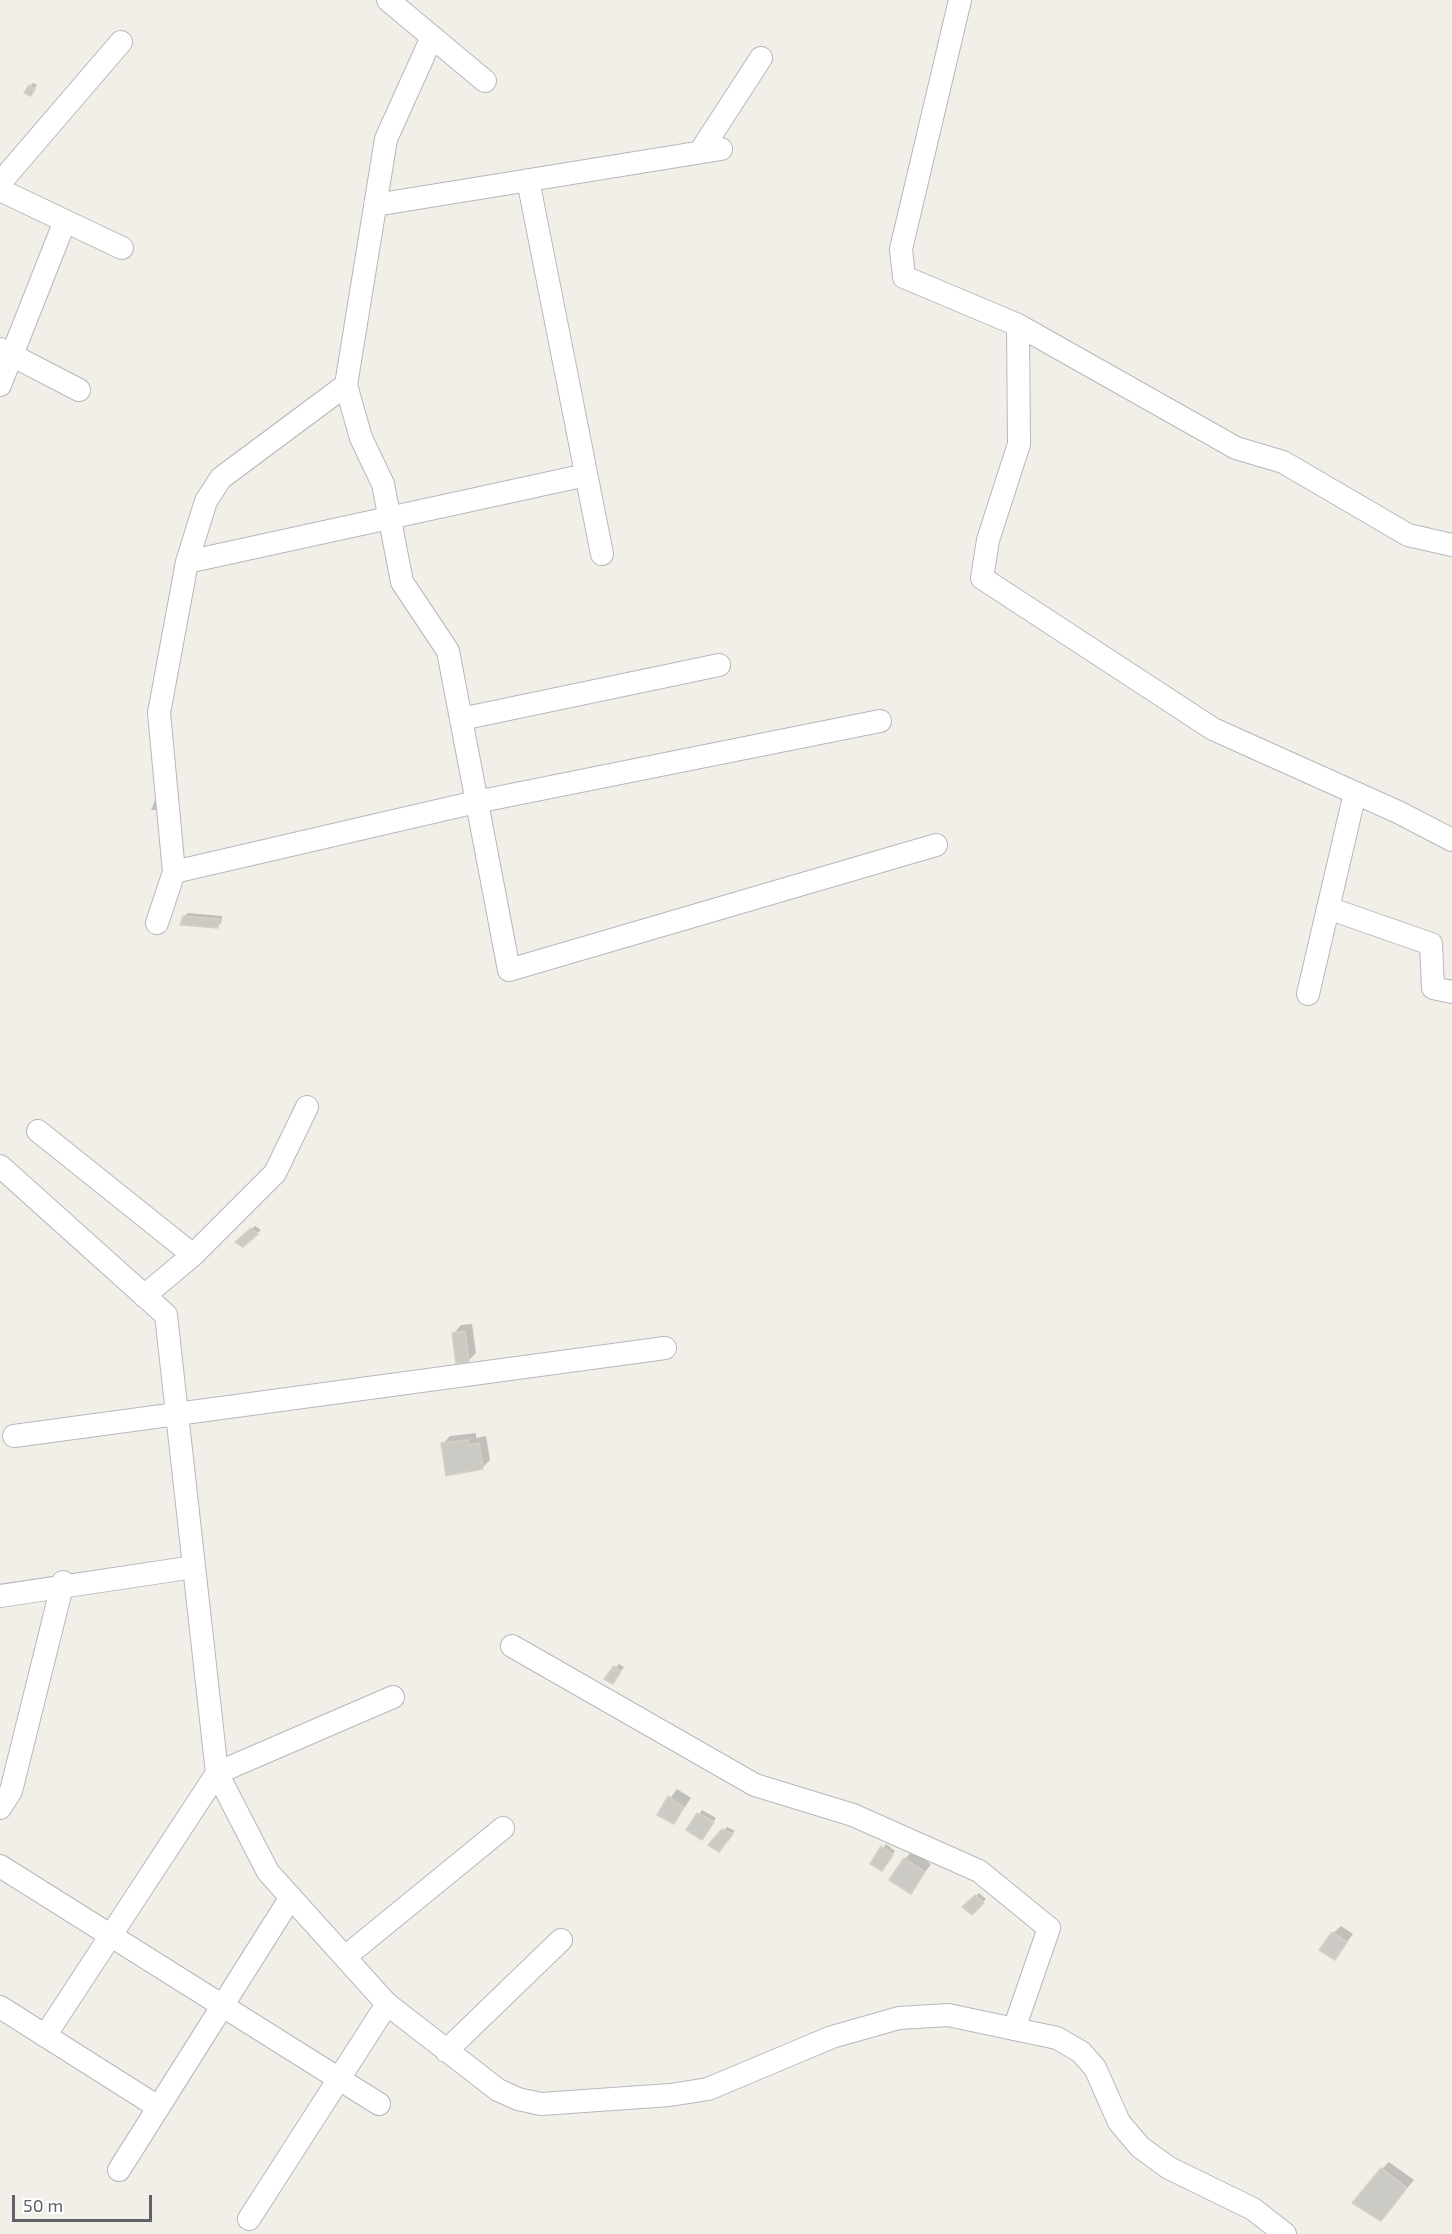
<!DOCTYPE html>
<html>
<head>
<meta charset="utf-8">
<style>
  body { margin:0 }
  #map { position:relative; width:1452px; height:2234px; overflow:hidden; background:#f1efe8; font-family:"Exo 2",sans-serif }
  canvas { display:block }
  .scale { position:absolute; left:12px; top:2195px; width:140px; height:27px; box-sizing:border-box; border:3px solid #5f6368; border-top:0; padding-left:8px; font-size:18px; line-height:21px; white-space:nowrap; color:#5f6368; -webkit-text-stroke:4px #fff; paint-order:stroke }
</style>
</head>
<body>
<div id="map">
<canvas width="1452" height="2234"></canvas>
<div class="scale">50 m</div>
</div>
<script>
const context = document.querySelector('canvas').getContext('2d');
context.lineJoin = 'round';
function fillPath(path, color) {
  context.fillStyle = color;
  context.fill(path, 'evenodd');
}
function toPath(rows) {
  const path = new Path2D();
  for (const r of rows) {
    path.moveTo(r[0], r[1]);
    for (let i = 2; i < r.length; i += 2) path.lineTo(r[i], r[i + 1]);
  }
  return path;
}
function strokePath(path, color, width, dash) {
  context.strokeStyle = color;
  context.lineWidth = width;
  context.lineCap = dash ? 'butt' : 'round';
  context.setLineDash(dash || []);
  context.stroke(path);
}
fillPath(toPath([
  [33,83,37,85,31,94,30,86],
  [155,800,163,802,158,810,151,810],
  [188,913,222,916,221,923,217,927,184,916],
  [255,1226,261,1230,243,1245,237,1242],
  [472,1324,476,1353,469,1360,454,1333,461,1325],
  [476,1433,476,1438,486,1436,490,1460,482,1468,443,1444,450,1436],
  [619,1664,624,1667,616,1679,606,1678],
  [677,1789,691,1798,674,1823,659,1814],
  [702,1810,716,1818,705,1834,689,1830],
  [727,1827,735,1831,722,1846,711,1845],
  [886,1844,895,1851,882,1870,872,1864],
  [912,1851,931,1864,911,1892,905,1859],
  [979,1893,986,1899,972,1913,964,1907],
  [1341,1926,1353,1934,1335,1958,1333,1933],
  [1389,2162,1414,2180,1381,2219,1382,2169]
]), '#0003');
const building = toPath([
  [29,85,35,89,31,96,24,93,29,85],
  [183,916,219,919,218,928,180,925,183,916],
  [251,1228,258,1234,243,1247,235,1242,251,1228],
  [465,1331,469,1362,456,1364,452,1333,465,1331],
  [468,1440,469,1445,479,1443,483,1469,446,1476,441,1443,468,1440],
  [614,1666,621,1671,613,1684,604,1679,614,1666],
  [668,1796,684,1807,674,1824,657,1815,668,1796],
  [697,1813,714,1822,702,1840,686,1830,697,1813],
  [722,1829,733,1834,719,1852,708,1845,722,1829],
  [881,1846,893,1855,882,1871,870,1864,881,1846],
  [904,1858,925,1872,911,1894,889,1880,904,1858],
  [975,1895,984,1903,972,1915,962,1907,975,1895],
  [1332,1932,1347,1942,1335,1960,1319,1950,1332,1932],
  [1381,2168,1407,2188,1381,2221,1352,2203,1381,2168]
]);
fillPath(building, '#cccac5');
strokePath(building, '#d6d1c6', 1.5);
const minor = toPath([
  [388,0,485,81],
  [960,0,901,249,904,277,1018,325,1019,444,988,540,982,578,1213,729,1398,812,1452,840],
  [432,37,386,139,346,385,361,438,383,484,402,582,448,651,509,970,936,845],
  [700,152,761,58],
  [528,180,602,554],
  [0,183,121,42],
  [0,190,122,248],
  [375,205,721,149],
  [1018,325,1236,448,1283,462,1408,535,1452,545],
  [0,349,79,390],
  [0,385,65,221],
  [187,562,586,475],
  [461,719,719,665],
  [174,872,476,802,880,721],
  [1328,908,1431,944,1433,988,1452,992],
  [157,923,174,872,159,713,187,562,206,501,221,478,346,385],
  [1308,994,1355,793],
  [38,1131,193,1255],
  [0,1166,166,1315,217,1773,268,1872,387,2004,498,2090,518,2099,541,2104,670,2095,708,2089,832,2037,899,2018,948,2015,1057,2038,1081,2052,1095,2068,1119,2122,1140,2147,1169,2168,1253,2209,1285,2234],
  [144,1296,193,1255,275,1173,307,1107],
  [14,1436,665,1348],
  [0,1596,194,1567],
  [512,1646,755,1785,853,1815,979,1871,1049,1928,1014,2029],
  [0,1808,11,1791,63,1582],
  [0,1866,379,2104],
  [345,1957,503,1828],
  [0,2007,158,2107],
  [45,2036,217,1773,393,1697],
  [446,2051,561,1940],
  [119,2170,291,1897],
  [249,2219,387,2004]
]);
strokePath(minor, '#b5b8bc', 24);
strokePath(minor, '#fff', 22);
</script>
</body>
</html>
